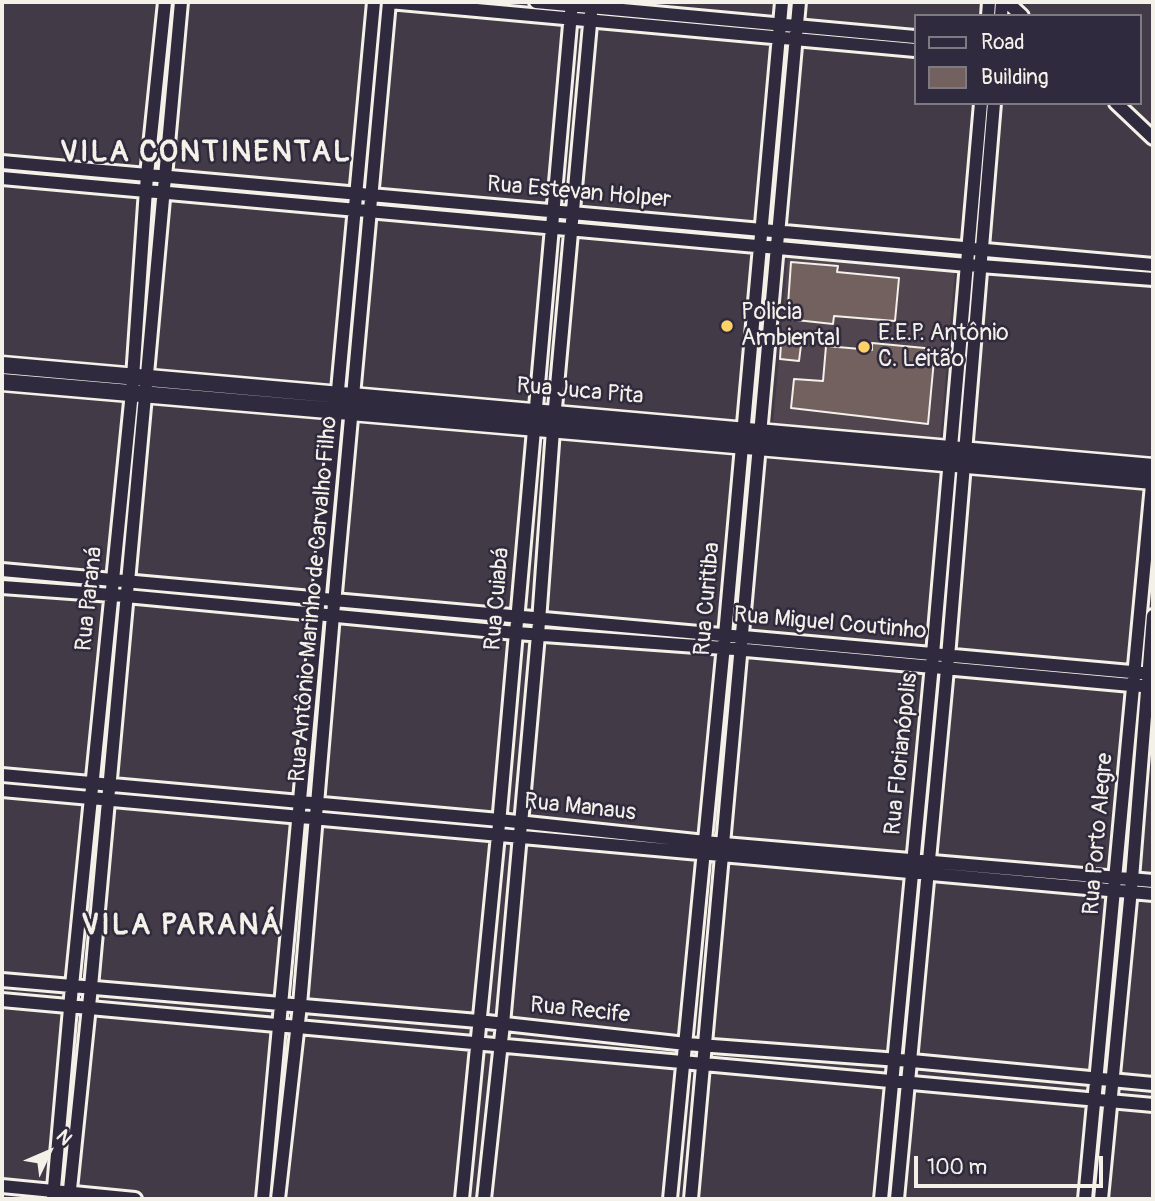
<!DOCTYPE html>
<html>
<head>
<meta charset="utf-8">
<style>
  body { margin:0 }
  #map { position:relative; width:1155px; height:1201px; overflow:hidden; background:#433a48; font-family:Pangolin,sans-serif }
  canvas { display:block }
  .frame { position:absolute; inset:0; border:4px solid #f4f1e8; pointer-events:none }
  .legend { position:absolute; left:914px; top:14px; width:228px; height:91px; box-sizing:border-box; background:#2f2a3d; border:2px solid #7e7a81; margin:0; padding:9px 12px; list-style:none; font-size:21px; color:#f4f1e8 }
  .legend li { display:flex; align-items:center; gap:14px; height:35px }
  .legend b { width:35px; border:2px solid #7e7a81 }
  .north { position:absolute; left:14px; top:1117px; width:70px; height:70px; -webkit-text-stroke:5px #2f2a3d; paint-order:stroke; rotate:46deg; font-size:19px; font-weight:700; line-height:28px; text-align:center; color:#f4f1e8 }
  .north::after { content:''; display:block; margin:auto; width:24px; height:32px; background:#f4f1e8; clip-path:polygon(50% 0,100% 100%,50% 72%,0 100%) }
  .scale { position:absolute; left:914px; top:1156px; width:189px; height:32px; box-sizing:border-box; border:4px solid #f4f1e8; border-top:0; padding-left:9px; font-size:21px; line-height:24px; white-space:nowrap; color:#f4f1e8; -webkit-text-stroke:5px #2f2a3d; paint-order:stroke }
</style>
</head>
<body>
<div id="map">
<canvas width="1155" height="1201"></canvas>
<div class="frame"></div>
<ul class="legend">
<li><b style="height:9px;background:#2f2a3d"></b>Road</li>
<li><b style="height:19px;background:#736160"></b>Building</li>
</ul>
<div class="north">N</div>
<div class="scale">100 m</div>
</div>
<script>
const context = document.querySelector('canvas').getContext('2d');
context.lineJoin = 'round';
function fillPath(path, color) {
  context.fillStyle = color;
  context.fill(path, 'evenodd');
}
function toPath(rows) {
  const path = new Path2D();
  for (const r of rows) {
    path.moveTo(r[0], r[1]);
    for (let i = 2; i < r.length; i += 2) path.lineTo(r[i], r[i + 1]);
  }
  return path;
}
function strokePath(path, color, width, dash) {
  context.strokeStyle = color;
  context.lineWidth = width;
  context.lineCap = dash ? 'butt' : 'round';
  context.setLineDash(dash || []);
  context.stroke(path);
}
function label(font, color, halo, rows, align = 'center') {
  context.font = font + ' Pangolin,sans-serif';
  context.lineWidth = 5;
  context.setLineDash([]);
  context.textBaseline = 'middle';
  context.strokeStyle = halo;
  context.fillStyle = color;
  for (const [text, x, y, turn = 0] of rows) {
    context.save();
    context.translate(x, y);
    context.rotate((+turn || 0) * Math.PI / 180);
    context.textAlign = isNaN(turn) ? turn : align;
    if (halo) context.strokeText(text, 0, 0);
    context.fillText(text, 0, 0);
    context.restore();
  }
}
fillPath(toPath([
  [788,255,955,270,940,440,773,425]
]), '#51464f');
const building = toPath([
  [791,262,838,266,837,272,899,278,895,321,834,316,833,324,787,319,791,262],
  [781,343,801,345,799,361,780,359,781,343],
  [872,343,935,349,928,424,791,408,794,379,823,381,826,346,872,350,872,343]
]);
fillPath(building, '#736160');
strokePath(building, '#f4f1e8', 2);
const street = toPath([
  [389,2,915,50],
  [536,2,915,37],
  [1007,2,1022,16],
  [988,16,989,2],
  [1001,16,1002,2],
  [1116,103,1153,138],
  [2,162,1153,265],
  [2,178,967,265,1153,279],
  [2,570,1153,674],
  [2,587,126,596,516,633,724,648,1153,687],
  [2,775,499,820,724,844,1153,881],
  [2,790,1153,894],
  [2,980,478,1021,686,1044,912,1061,1153,1084],
  [2,1000,1153,1105],
  [2,1186,135,1199],
  [53,1199,72,986,132,392,147,175,165,2],
  [69,1199,91,987,181,2],
  [263,1199,374,2],
  [278,1199,300,1005,333,615,389,2],
  [462,1199,498,835,572,2],
  [484,1199,503,1024,538,635,553,430,592,2],
  [670,1199,725,635,782,2],
  [691,1199,799,2],
  [881,1199,933,654,981,103],
  [897,1199,947,669,994,103],
  [1085,1199,1153,474],
  [1101,1199,1132,879,1153,616]
]);
const secondary = toPath([
  [2,365,1153,467],
  [2,382,1153,481]
]);
strokePath(street, '#f4f1e8', 18);
strokePath(secondary, '#f4f1e8', 21);
strokePath(street, '#2f2a3d', 12);
strokePath(secondary, '#2f2a3d', 16);
for (const [x, y, r, color] of [
  [727,326,7,"#ffd166"],
  [864,347,7,"#ffd166"]
]) {
  const dot = new Path2D();
  dot.arc(x, y, r, 0, 2 * Math.PI);
  context.fillStyle = color;
  context.fill(dot);
  strokePath(dot, '#2f2a3d', 2.5);
}
label('23px', '#f4f1e8', '#2f2a3d', [
  ["Rua Estevan Holper",579,193,5],
  ["Rua Juca Pita",580,392,5],
  ["Rua Paraná",90,599,-84],
  ["Rua Antônio Marinho de Carvalho Filho",314,599,-85],
  ["Rua Cuiabá",498,599,-85],
  ["Rua Curitiba",708,599,-85],
  ["Rua Miguel Coutinho",830,624,5],
  ["Rua Florianópolis",902,754,-84],
  ["Rua Manaus",580,808,6],
  ["Rua Porto Alegre",1099,834,-85],
  ["Rua Recife",580,1011,6]
]);
label('23px', '#f4f1e8', '#2f2a3d', [
  ["Policia",741,313],
  ["Ambiental",741,339],
  ["E.E.P. Antônio",878,334],
  ["C. Leitão",878,360]
], 'left');
context.letterSpacing = '2px';
label('bold 30px', '#f4f1e8', '#2f2a3d', [
  ["VILA CONTINENTAL",206,153],
  ["VILA PARANÁ",182,926]
]);
context.letterSpacing = '0px';
</script>
</body>
</html>
